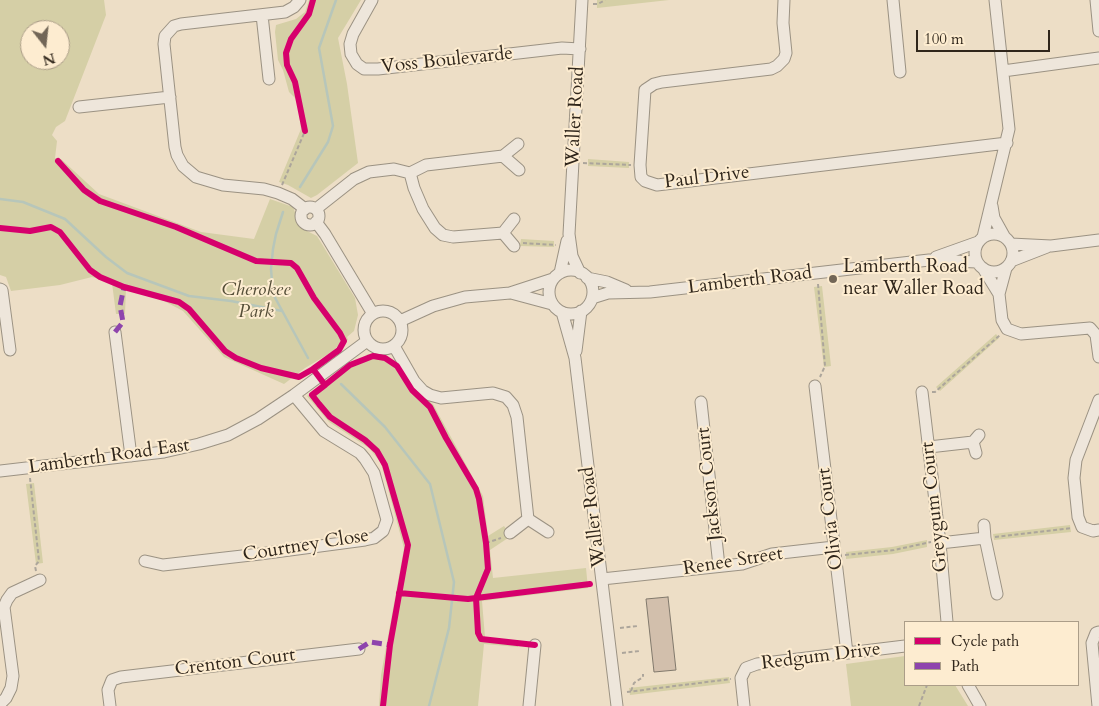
<!DOCTYPE html>
<html>
<head>
<meta charset="utf-8">
<style>
  body { margin:0 }
  #map { position:relative; width:1099px; height:706px; overflow:hidden; background:#eddec6; font-family:Cardo,serif }
  canvas { display:block }
  .legend { position:absolute; left:904px; top:621px; width:175px; height:65px; box-sizing:border-box; background:#fdecd0; border:1px solid #ab9d88; margin:0; padding:6px 9px; list-style:none; font-size:15px; color:#30261b }
  .legend li { display:flex; align-items:center; gap:10px; height:25px }
  .legend b { width:25px; border:1px solid #ab9d88 }
  .north { position:absolute; left:20px; top:20px; width:50px; height:50px; box-sizing:border-box; background:#fdecd0; border:1px solid #ab9d88; border-radius:50%; rotate:164deg; font-size:14px; font-weight:700; line-height:20px; text-align:center; color:#30261b }
  .north::after { content:''; display:block; margin:auto; width:18px; height:22px; background:#726657; clip-path:polygon(50% 0,100% 100%,50% 72%,0 100%) }
  .scale { position:absolute; left:916px; top:30px; width:134px; height:22px; box-sizing:border-box; border:2px solid #30261b; border-top:0; padding-left:6px; font-size:15px; line-height:18px; white-space:nowrap; color:#30261b; -webkit-text-stroke:4px #fdecd0; paint-order:stroke }
</style>
</head>
<body>
<div id="map">
<canvas width="1099" height="706"></canvas>
<ul class="legend">
<li><b style="height:6px;background:#d6006c"></b>Cycle path</li>
<li><b style="height:6px;background:#8e44ad"></b>Path</li>
</ul>
<div class="north">N</div>
<div class="scale">100 m</div>
</div>
<script>
const context = document.querySelector('canvas').getContext('2d');
context.lineJoin = 'round';
function fillPath(path, color) {
  context.fillStyle = color;
  context.fill(path, 'evenodd');
}
function toPath(rows) {
  const path = new Path2D();
  for (const r of rows) {
    if (r.length === 3) {
      path.moveTo(r[0] + r[2], r[1]);
      path.arc(r[0], r[1], r[2], 0, 2 * Math.PI);
      continue;
    }
    path.moveTo(r[0], r[1]);
    for (let i = 2; i < r.length; i += 2) path.lineTo(r[i], r[i + 1]);
  }
  return path;
}
function strokePath(path, color, width, dash) {
  context.strokeStyle = color;
  context.lineWidth = width;
  context.lineCap = dash ? 'butt' : 'round';
  context.setLineDash(dash || []);
  context.stroke(path);
}
function label(font, color, halo, rows, align = 'center') {
  context.font = font + ' Cardo,serif';
  context.lineWidth = 4;
  context.setLineDash([]);
  context.textBaseline = 'middle';
  context.strokeStyle = halo;
  context.fillStyle = color;
  for (const [text, x, y, turn = 0] of rows) {
    context.save();
    context.translate(x, y);
    context.rotate((+turn || 0) * Math.PI / 180);
    context.textAlign = isNaN(turn) ? turn : align;
    if (halo) context.strokeText(text, 0, 0);
    context.fillText(text, 0, 0);
    context.restore();
  }
}
fillPath(toPath([
  [0,0,104,0,106,15,65,121,56,127,52,135,57,141,55,158,61,159,99,194,201,232,254,239,270,199,293,207,301,228,317,236,355,298,358,315,354,331,347,337,348,340,340,344,332,352,305,368,284,384,224,357,183,311,164,301,126,288,125,314,116,314,112,283,92,277,60,285,11,291,6,277,0,275],
  [30,30,60,30,60,60,30,60],
  [309,0,361,0,338,38,347,84,358,163,317,195,311,198,288,185,279,182,301,129,297,100,289,92,283,70,278,60,275,32,276,25,296,19,305,12],
  [597,0,669,0,597,8],
  [588,159,629,162,629,168,588,166],
  [521,239,554,241,554,247,520,246],
  [822,286,831,366,824,367,814,287],
  [996,334,999,338,940,391,936,387],
  [368,354,385,356,398,362,412,386,433,404,483,496,488,536,504,526,511,536,490,550,493,578,586,568,588,588,482,601,485,637,519,641,518,647,484,644,478,706,379,706,381,675,404,548,381,463,369,448,329,422,307,396,351,365],
  [34,483,43,563,36,564,26,484],
  [1070,525,1071,532,994,540,993,534],
  [927,540,927,547,893,554,846,559,846,552,892,547],
  [905,656,905,685,955,685,968,706,851,706,846,664],
  [729,677,730,683,630,695,629,688]
]), '#d5cfa6');
strokePath(toPath([
  [300,187,328,142,333,126,319,48,336,0],
  [0,199,23,202,65,219,106,257,127,273,189,296,231,301,282,311],
  [283,212,276,234,273,249,271,269,273,294,308,358],
  [341,384,385,427,430,484,454,582,449,628,429,706]
]), '#b7c6ba', 2.5);
const building = toPath([
  [668,597,676,670,654,672,646,599,668,597]
]);
fillPath(building, '#d2bfac');
strokePath(building, '#81796c', 1);
const minor = toPath([
  [300,0,294,7,285,12,181,24,174,26,165,36,164,44,175,147,177,155,183,166,196,177,223,185,264,189,278,193,292,199,305,209],
  [372,0,353,34,350,44,351,54,357,64,364,69,378,69,562,48,580,49],
  [784,0,783,23,786,53,784,59,777,66,771,69,662,82,654,84,645,90,640,165,641,177,645,181,657,185,1007,143],
  [893,0,900,72],
  [1096,0,1099,31],
  [262,15,269,79],
  [1003,71,1099,58],
  [79,107,170,97],
  [503,156,519,170],
  [410,173,414,188,423,209,435,228,443,235,453,237,503,233],
  [992,206,994,218,1004,236],
  [310,216,9],
  [316,209,354,179,369,172,394,169,410,173,426,165,503,156,518,144],
  [316,222,325,234,373,314],
  [994,253,19],
  [983,237,1009,129,995,0],
  [1011,244,1051,246,1099,240],
  [514,246,503,233,514,219],
  [936,257,978,242],
  [1011,261,1047,247],
  [983,268,999,294],
  [1006,268,999,294,1002,320,1007,329,1021,334,1090,328,1096,335,1099,357],
  [571,292,22],
  [560,273,567,241],
  [580,273,572,256,569,234,582,0],
  [587,278,607,282,626,290],
  [0,289,2,290,10,350],
  [511,293,552,304],
  [592,298,608,293,650,292,929,260,977,262],
  [383,330,19],
  [562,312,575,358,617,706],
  [400,321,433,306,465,297,510,293,553,279],
  [115,332,131,456],
  [394,346,414,381,423,391,430,395,441,398,493,393,506,397,513,405,517,417,528,519],
  [576,351,581,311],
  [815,386,847,653],
  [922,392,940,543,947,622],
  [1099,400,1076,460,1074,478,1078,517,1082,527,1093,531,1099,530],
  [701,402,719,566],
  [929,447,973,442],
  [976,453,973,442,979,435],
  [0,471,164,452,199,444,228,435,258,419,294,395,367,341],
  [984,525,985,538,997,594],
  [510,533,528,519,548,532],
  [940,543,985,538],
  [145,561,163,565,260,554,365,540,374,538,383,531,387,520,374,473,365,459,360,453,324,431,294,395],
  [602,579,742,564,772,554,834,547],
  [968,685,980,706],
  [0,704,6,698,11,688,13,676,4,607,7,600,12,593,40,580],
  [110,706,108,690,112,680,121,677,359,649],
  [529,706,535,645],
  [744,706,741,678,746,668,757,664,905,646],
  [1098,706,1092,643,1096,633,1099,632]
]);
strokePath(minor, '#9b9283', 13);
strokePath(toPath([
  [593,4,598,4,605,0],
  [583,163,631,165],
  [282,185,305,131],
  [523,243,556,245],
  [818,284,825,366,820,377],
  [932,392,935,392,1000,335],
  [30,478,39,561,35,566,36,571],
  [995,537,1072,528],
  [486,543,501,538],
  [845,555,894,550,931,542],
  [620,628,638,626],
  [622,653,640,651],
  [631,691,634,683,643,677,643,674],
  [627,692,731,679],
  [919,706,927,685]
]), '#aca59b', 2, [4, 2.5]);
strokePath(minor, '#eee6db', 11);
strokePath(toPath([
  [115,332,123,322,120,306,124,287],
  [359,649,370,642,390,645]
]), '#8e44ad', 5, [10, 5]);
strokePath(toPath([
  [305,131,295,82,287,65,286,53,291,39,309,14,313,0],
  [58,161,84,190,100,201,176,227,256,261,291,263,297,268,314,298,340,333,344,341,339,350,313,369],
  [0,228,30,231,51,227,60,232,90,270,100,277,124,287,179,302,189,309,225,351,236,358,261,368,299,377,313,369,325,385,312,395,319,404,330,417,365,440,377,451,385,465,408,545,390,645,383,706],
  [325,385,350,365,373,356,385,358,397,366,412,390,430,407,446,438,476,489,479,499,486,543,488,569,476,598,478,633,481,639,535,645],
  [399,593,468,599,590,584]
]), '#d6006c', 6);
for (const [x, y, r, color] of [
  [833,279,5,"#726657"]
]) {
  const dot = new Path2D();
  dot.arc(x, y, r, 0, 2 * Math.PI);
  context.fillStyle = color;
  context.fill(dot);
  strokePath(dot, '#fdecd0', 2);
}
label('19px', '#30261b', '#fdecd0', [
  ["Voss Boulevarde",447,61,-6],
  ["Waller Road",576,117,-87],
  ["Paul Drive",707,178,-7],
  ["Lamberth Road",750,281,-7],
  ["Lamberth Road East",109,457,-8],
  ["Jackson Court",710,484,-96],
  ["Greygum Court",935,507,-96],
  ["Waller Road",594,517,-97],
  ["Olivia Court",831,519,-97],
  ["Courtney Close",306,546,-9],
  ["Renee Street",733,562,-9],
  ["Redgum Drive",821,657,-7],
  ["Crenton Court",235,663,-7]
]);
label('19px', '#30261b', '#fdecd0', [
  ["Lamberth Road",843,268],
  ["near Waller Road",843,290]
], 'left');
label('italic 19px', '#544d37', '#fdecd0', [
  ["Cherokee",256,291],
  ["Park",256,313]
]);
</script>
</body>
</html>
